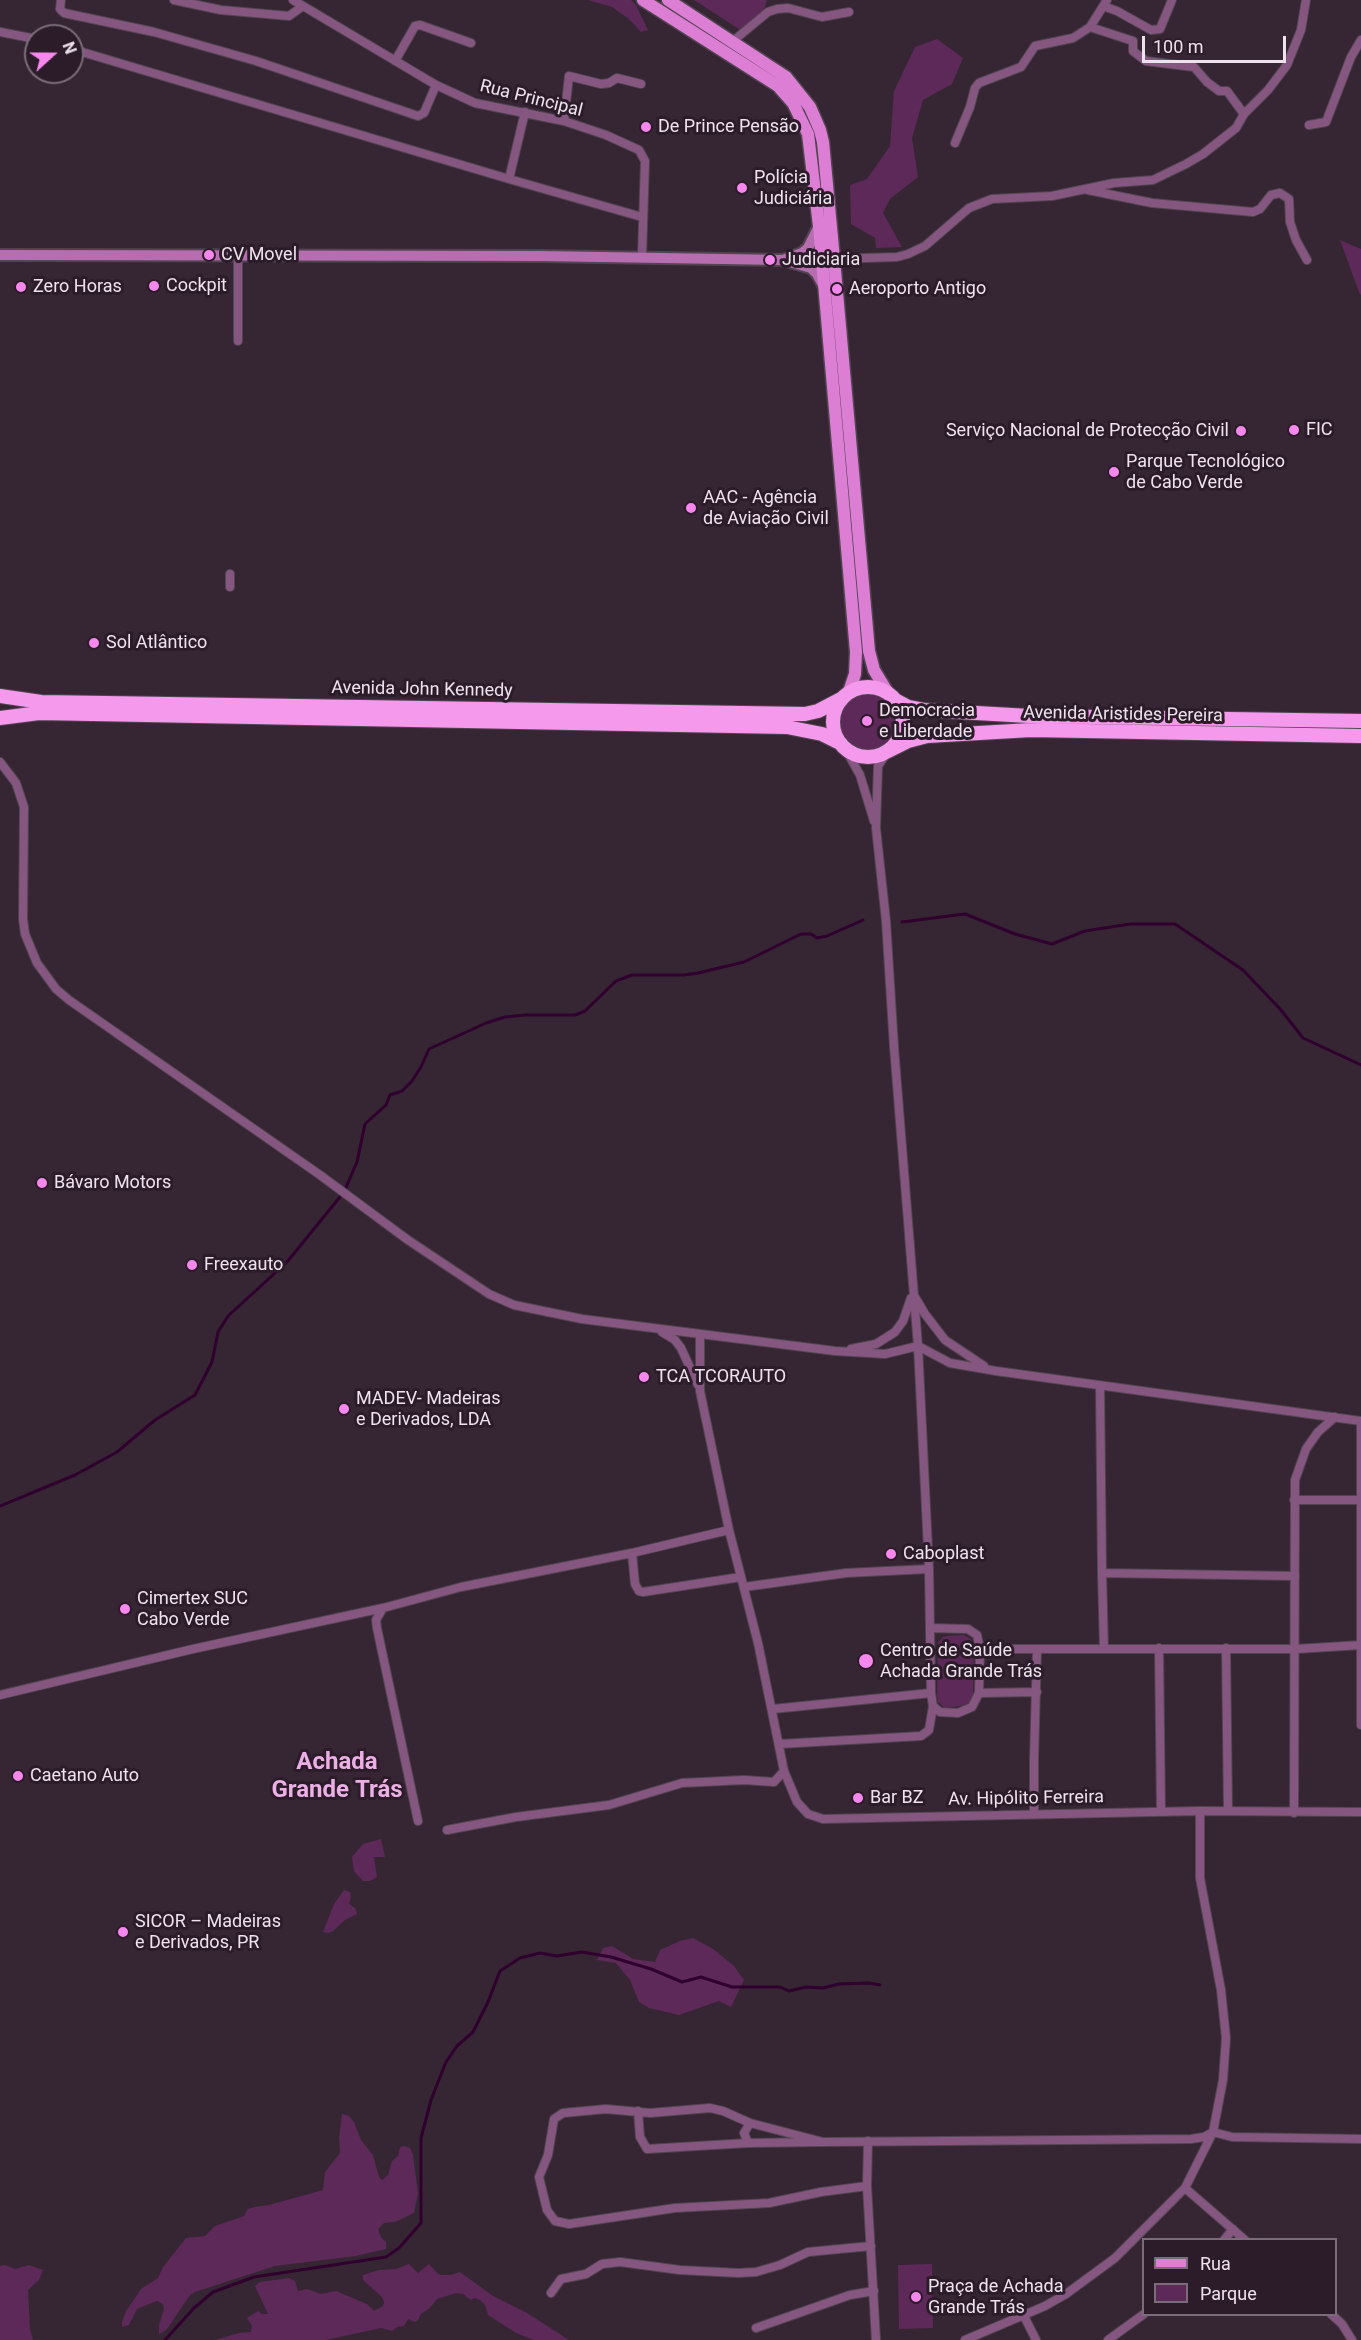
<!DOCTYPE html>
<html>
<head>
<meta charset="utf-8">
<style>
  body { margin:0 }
  #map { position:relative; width:1361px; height:2340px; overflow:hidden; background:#362634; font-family:Roboto,sans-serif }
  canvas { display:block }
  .legend { position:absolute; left:1142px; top:2238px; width:195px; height:78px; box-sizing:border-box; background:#2c1c2a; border:2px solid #7a6c78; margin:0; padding:8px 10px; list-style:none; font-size:18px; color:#eee3ed }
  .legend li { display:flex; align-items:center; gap:12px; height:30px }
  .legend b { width:30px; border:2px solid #7a6c78 }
  .north { position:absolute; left:24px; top:24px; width:60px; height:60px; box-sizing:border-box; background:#2c1c2a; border:2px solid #7a6c78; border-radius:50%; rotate:69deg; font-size:16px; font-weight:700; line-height:24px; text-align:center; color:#eee3ed }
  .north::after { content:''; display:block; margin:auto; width:21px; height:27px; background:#f688ed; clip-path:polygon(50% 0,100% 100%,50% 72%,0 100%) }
  .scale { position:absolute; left:1142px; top:36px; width:144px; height:27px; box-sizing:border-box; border:3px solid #eee3ed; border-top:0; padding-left:8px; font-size:18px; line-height:21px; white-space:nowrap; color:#eee3ed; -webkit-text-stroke:4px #2c1c2a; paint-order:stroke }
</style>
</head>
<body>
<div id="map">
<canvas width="1361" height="2340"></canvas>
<ul class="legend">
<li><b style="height:8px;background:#dd7ed5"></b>Rua</li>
<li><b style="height:16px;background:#5c2958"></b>Parque</li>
</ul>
<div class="north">N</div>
<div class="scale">100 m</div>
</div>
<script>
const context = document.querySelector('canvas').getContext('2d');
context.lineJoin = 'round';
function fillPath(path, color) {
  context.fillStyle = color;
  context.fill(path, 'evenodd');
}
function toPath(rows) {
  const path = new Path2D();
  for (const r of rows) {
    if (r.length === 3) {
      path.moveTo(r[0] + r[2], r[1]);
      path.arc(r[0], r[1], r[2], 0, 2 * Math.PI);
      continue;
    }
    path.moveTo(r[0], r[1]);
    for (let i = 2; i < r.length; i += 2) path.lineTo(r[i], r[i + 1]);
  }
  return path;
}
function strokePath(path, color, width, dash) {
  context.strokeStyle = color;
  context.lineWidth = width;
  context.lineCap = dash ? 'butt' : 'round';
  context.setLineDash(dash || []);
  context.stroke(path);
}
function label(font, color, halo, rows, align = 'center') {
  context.font = font + ' Roboto,sans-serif';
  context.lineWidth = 6;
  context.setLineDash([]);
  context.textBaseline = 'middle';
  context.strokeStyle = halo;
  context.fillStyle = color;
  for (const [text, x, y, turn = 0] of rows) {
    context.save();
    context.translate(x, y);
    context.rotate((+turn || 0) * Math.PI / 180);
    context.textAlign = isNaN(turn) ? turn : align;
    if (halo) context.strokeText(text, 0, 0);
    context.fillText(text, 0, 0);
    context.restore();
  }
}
fillPath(toPath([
  [588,0,631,0,636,5,648,30,641,32,629,19,612,7],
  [694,0,767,0,759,25,742,31],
  [937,39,963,58,952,84,923,100,912,138,918,177,890,199,883,213,902,247,876,248,875,238,851,224,850,185,867,179,890,146,894,91,915,47],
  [1340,240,1361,249,1361,295,1359,292],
  [867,722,28],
  [964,1635,971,1639,974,1646,973,1696,968,1705,945,1708,938,1702,937,1697,938,1643,943,1637,947,1636],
  [381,1839,385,1857,374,1857,377,1877,370,1881,363,1881,354,1871,352,1857,363,1844],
  [344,1890,350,1892,351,1897,349,1904,355,1908,357,1914,345,1920,333,1931,328,1933,323,1932,334,1904],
  [693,1938,713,1949,734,1966,744,1980,731,2007,719,2001,679,2015,649,2008,639,2002,630,1980,616,1963,597,1960,603,1948,612,1946,633,1959,655,1962,660,1950,680,1941],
  [342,2114,349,2116,354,2122,361,2140,373,2155,379,2177,382,2180,388,2175,392,2161,398,2156,400,2147,405,2146,410,2148,413,2155,418,2193,414,2213,395,2222,384,2223,378,2229,381,2237,386,2242,386,2249,355,2256,275,2266,195,2292,190,2295,167,2329,159,2334,159,2325,164,2309,163,2304,157,2301,137,2309,129,2325,122,2327,122,2322,126,2311,141,2289,158,2278,163,2267,186,2238,205,2236,215,2226,244,2216,248,2209,254,2207,269,2205,323,2190,325,2172,340,2153,339,2138],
  [409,2264,418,2273,429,2264,437,2273,441,2275,451,2275,460,2272,493,2296,527,2313,569,2340,534,2340,516,2333,488,2315,485,2305,480,2300,474,2298,471,2300,463,2294,456,2293,437,2299,430,2308,421,2314,418,2320,415,2322,408,2319,404,2326,397,2327,392,2331,381,2328,326,2340,215,2340,239,2333,251,2332,252,2326,247,2318,258,2311,262,2314,268,2314,255,2286,260,2282,289,2278,295,2281,298,2291,307,2289,321,2294,336,2291,367,2304,374,2311,383,2306,384,2302,382,2297,363,2280,363,2275,379,2270,396,2269],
  [932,2264,933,2328,899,2329,898,2265],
  [5,2265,15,2269,29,2265,43,2270,39,2280,28,2290,30,2329,33,2340,0,2340,0,2266]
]), '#5c2958');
strokePath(toPath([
  [902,922,965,914,1015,934,1052,944,1085,931,1130,924,1175,924,1243,970,1281,1010,1303,1038,1361,1065],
  [0,1506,75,1475,117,1452,155,1420,195,1395,212,1362,218,1332,228,1316,287,1262,344,1192,357,1162,365,1124,386,1105,390,1095,402,1091,412,1081,421,1067,429,1049,486,1023,505,1017,525,1015,575,1015,585,1011,616,981,632,975,684,975,698,973,744,962,801,934,811,934,817,938,827,936,863,920],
  [165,2340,194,2308,213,2292,254,2277,386,2257,399,2248,421,2223,421,2138,431,2100,446,2062,457,2046,473,2032,488,2002,500,1971,520,1958,540,1953,557,1956,582,1952,611,1957,651,1969,682,1982,701,1977,732,1987,780,1987,789,1991,806,1987,823,1988,839,1984,869,1983,880,1985]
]), '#30002e', 3);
const street = toPath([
  [61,0,60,9,64,13,154,32,256,61,418,116,424,113,436,85],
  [174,0,221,10,289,16,303,6],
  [293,0,436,85,475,103,564,121,606,135,639,150,645,161,642,257],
  [1103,6,1117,11,1151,30,1160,29,1172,0],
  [1090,27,1133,41,1133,51,1146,61,1194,67,1207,82,1219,91,1227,91,1244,114],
  [0,32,36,39],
  [733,41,768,12,777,9,788,8,822,17,849,12],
  [72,49,509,179,525,112],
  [395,61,415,26,420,25,471,43],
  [564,121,569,76,601,84,609,83,617,78,641,84],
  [1309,125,1326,122,1351,57,1361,40],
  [955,143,970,107,975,88,979,83,1021,67,1035,46,1073,38,1090,27,1107,0],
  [509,179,642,217],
  [1088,190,1152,203,1253,212,1260,209,1271,195,1280,193,1289,199,1290,222,1296,240,1307,260],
  [834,259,897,257,908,254,925,246,969,208,992,199,1052,196,1114,183,1153,180,1186,164,1203,154,1236,128,1244,114,1268,90,1287,65,1301,30,1306,0],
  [238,341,238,255],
  [230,574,230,587],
  [846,750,860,775,874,821],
  [888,751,878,766,876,828,886,921,894,1047,918,1346,929,1569],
  [0,762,16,783,24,807,23,919,25,934,37,963,56,989,69,1000,320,1175,408,1240,489,1294,514,1305,582,1319,835,1351,885,1354,918,1346,950,1363,996,1371,1361,1421],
  [915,1297,925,1314,945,1340,984,1366],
  [662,1332,675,1340,681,1348,698,1385],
  [700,1335,700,1391,729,1530,758,1643,784,1771,797,1802,808,1814,823,1819,1200,1811,1361,1812],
  [851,1349,876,1344,895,1332,903,1321,911,1298],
  [1100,1386,1102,1573],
  [1361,1421,1361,1725],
  [1294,1500,1361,1500],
  [632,1553,635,1584,639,1591,643,1592,741,1577],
  [744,1587,846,1573,929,1569,931,1693,773,1709],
  [383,1608,376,1620,377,1628,418,1821],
  [930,1628,968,1629,977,1635,980,1649,979,1693,972,1707,958,1713,940,1712,933,1706,931,1693],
  [1159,1648,1161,1812],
  [1226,1648,1228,1811],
  [980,1649,1296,1649,1361,1645],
  [1104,1649,1102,1573,1295,1576],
  [979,1693,1037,1692],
  [0,1695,193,1649,383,1608,461,1587,632,1553,729,1530],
  [779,1744,921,1736,929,1730,933,1706],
  [1294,1813,1295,1480,1306,1449,1318,1432,1335,1417],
  [1034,1814,1034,1760,1037,1650],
  [447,1830,516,1817,609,1805,682,1783,744,1780,774,1782,784,1771],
  [638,2111,640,2137,647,2149,748,2143],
  [750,2123,723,2111,710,2108,650,2113,606,2109,563,2113,554,2119,548,2155,539,2177,547,2210,555,2221,569,2224,675,2208,769,2203,821,2192,867,2186],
  [868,2141,867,2186,876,2340],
  [823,2142,748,2143,744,2133,750,2123,823,2142,1191,2139,1204,2137,1213,2132,1232,2137,1361,2139],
  [1185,2188,1245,2240],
  [1224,2240,1233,2229],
  [551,2293,561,2279,586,2274,602,2264,620,2262,680,2270,738,2273,756,2272,780,2265,808,2252,871,2246],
  [1331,2314,1342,2324,1352,2340],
  [1024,2316,1036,2340],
  [756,2328,850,2295,874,2291],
  [965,2340,1045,2306,1066,2294,1115,2258,1185,2188,1213,2132,1223,2080,1226,2038,1221,1990,1200,1878,1200,1811],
  [1108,2340,1144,2314]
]);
const secondary = toPath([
  [0,255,540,256,783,260,811,268,817,274,823,285],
  [783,260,802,253,808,248,819,226]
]);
const primary = toPath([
  [643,0,778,86,793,103,808,134,819,226,856,652,855,674,849,692],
  [668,0,786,77,810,107,820,130,823,142,834,259,869,651,874,670,888,693]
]);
const highway = toPath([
  [868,722,35],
  [0,696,41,702,805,714,818,711,841,699],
  [895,700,908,707,924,710,1029,716,1361,721],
  [0,718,39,713,787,727,822,734,838,742],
  [888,751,908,741,927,736,1031,730,1361,736]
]);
strokePath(street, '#534452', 10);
strokePath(secondary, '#534452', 14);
strokePath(primary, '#534452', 15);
strokePath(highway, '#534452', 16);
strokePath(street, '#855780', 8);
strokePath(secondary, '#b76eb0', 10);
strokePath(primary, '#dd7ed5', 12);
strokePath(highway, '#f599ec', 14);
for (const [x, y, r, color] of [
  [646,127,6,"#f688ed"],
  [742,188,6,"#f688ed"],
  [209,255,6,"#f688ed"],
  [770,260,6,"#f688ed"],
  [154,286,6,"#f688ed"],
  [21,287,6,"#f688ed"],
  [837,289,6,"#f688ed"],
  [1294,430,6,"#f688ed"],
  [1241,431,6,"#f688ed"],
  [1114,472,6,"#f688ed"],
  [691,508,6,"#f688ed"],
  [94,643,6,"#f688ed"],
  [867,721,6,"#f688ed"],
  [42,1183,6,"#f688ed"],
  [192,1265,6,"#f688ed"],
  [644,1377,6,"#f688ed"],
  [344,1409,6,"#f688ed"],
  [891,1554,6,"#f688ed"],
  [125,1609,6,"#f688ed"],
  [866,1661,8,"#f688ed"],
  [18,1776,6,"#f688ed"],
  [858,1798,6,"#f688ed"],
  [123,1932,6,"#f688ed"],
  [916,2297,6,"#f688ed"]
]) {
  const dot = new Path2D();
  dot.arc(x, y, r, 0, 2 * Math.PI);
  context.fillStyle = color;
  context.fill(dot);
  strokePath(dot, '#2c1c2a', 2);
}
label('18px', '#eee3ed', '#2c1c2a', [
  ["Rua Principal",531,99,14],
  ["Avenida John Kennedy",422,690,1],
  ["Avenida Aristides Pereira",1123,715,1],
  ["Av. Hipólito Ferreira",1026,1799,-1]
]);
label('18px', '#eee3ed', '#2c1c2a', [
  ["De Prince Pensão",658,127],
  ["Polícia",754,178],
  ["Judiciária",754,199],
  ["CV Movel",221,255],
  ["Judiciaria",782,260],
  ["Cockpit",166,286],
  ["Zero Horas",33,287],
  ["Aeroporto Antigo",849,289],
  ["FIC",1306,430],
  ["Serviço Nacional de Protecção Civil",1229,431,"right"],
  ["Parque Tecnológico",1126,462],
  ["de Cabo Verde",1126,483],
  ["AAC - Agência",703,498],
  ["de Aviação Civil",703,519],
  ["Sol Atlântico",106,643],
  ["Democracia",879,711],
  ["e Liberdade",879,732],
  ["Bávaro Motors",54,1183],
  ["Freexauto",204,1265],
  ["TCA TCORAUTO",656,1377],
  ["MADEV- Madeiras",356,1399],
  ["e Derivados, LDA",356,1420],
  ["Caboplast",903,1554],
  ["Cimertex SUC",137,1599],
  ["Cabo Verde",137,1620],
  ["Centro de Saúde",880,1651],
  ["Achada Grande Trás",880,1672],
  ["Caetano Auto",30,1776],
  ["Bar BZ",870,1798],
  ["SICOR – Madeiras",135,1922],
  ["e Derivados, PR",135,1943],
  ["Praça de Achada",928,2287],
  ["Grande Trás",928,2308]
], 'left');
label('bold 24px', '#ecafe5', '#2c1c2a', [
  ["Achada",337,1763],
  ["Grande Trás",337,1791]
]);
</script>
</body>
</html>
